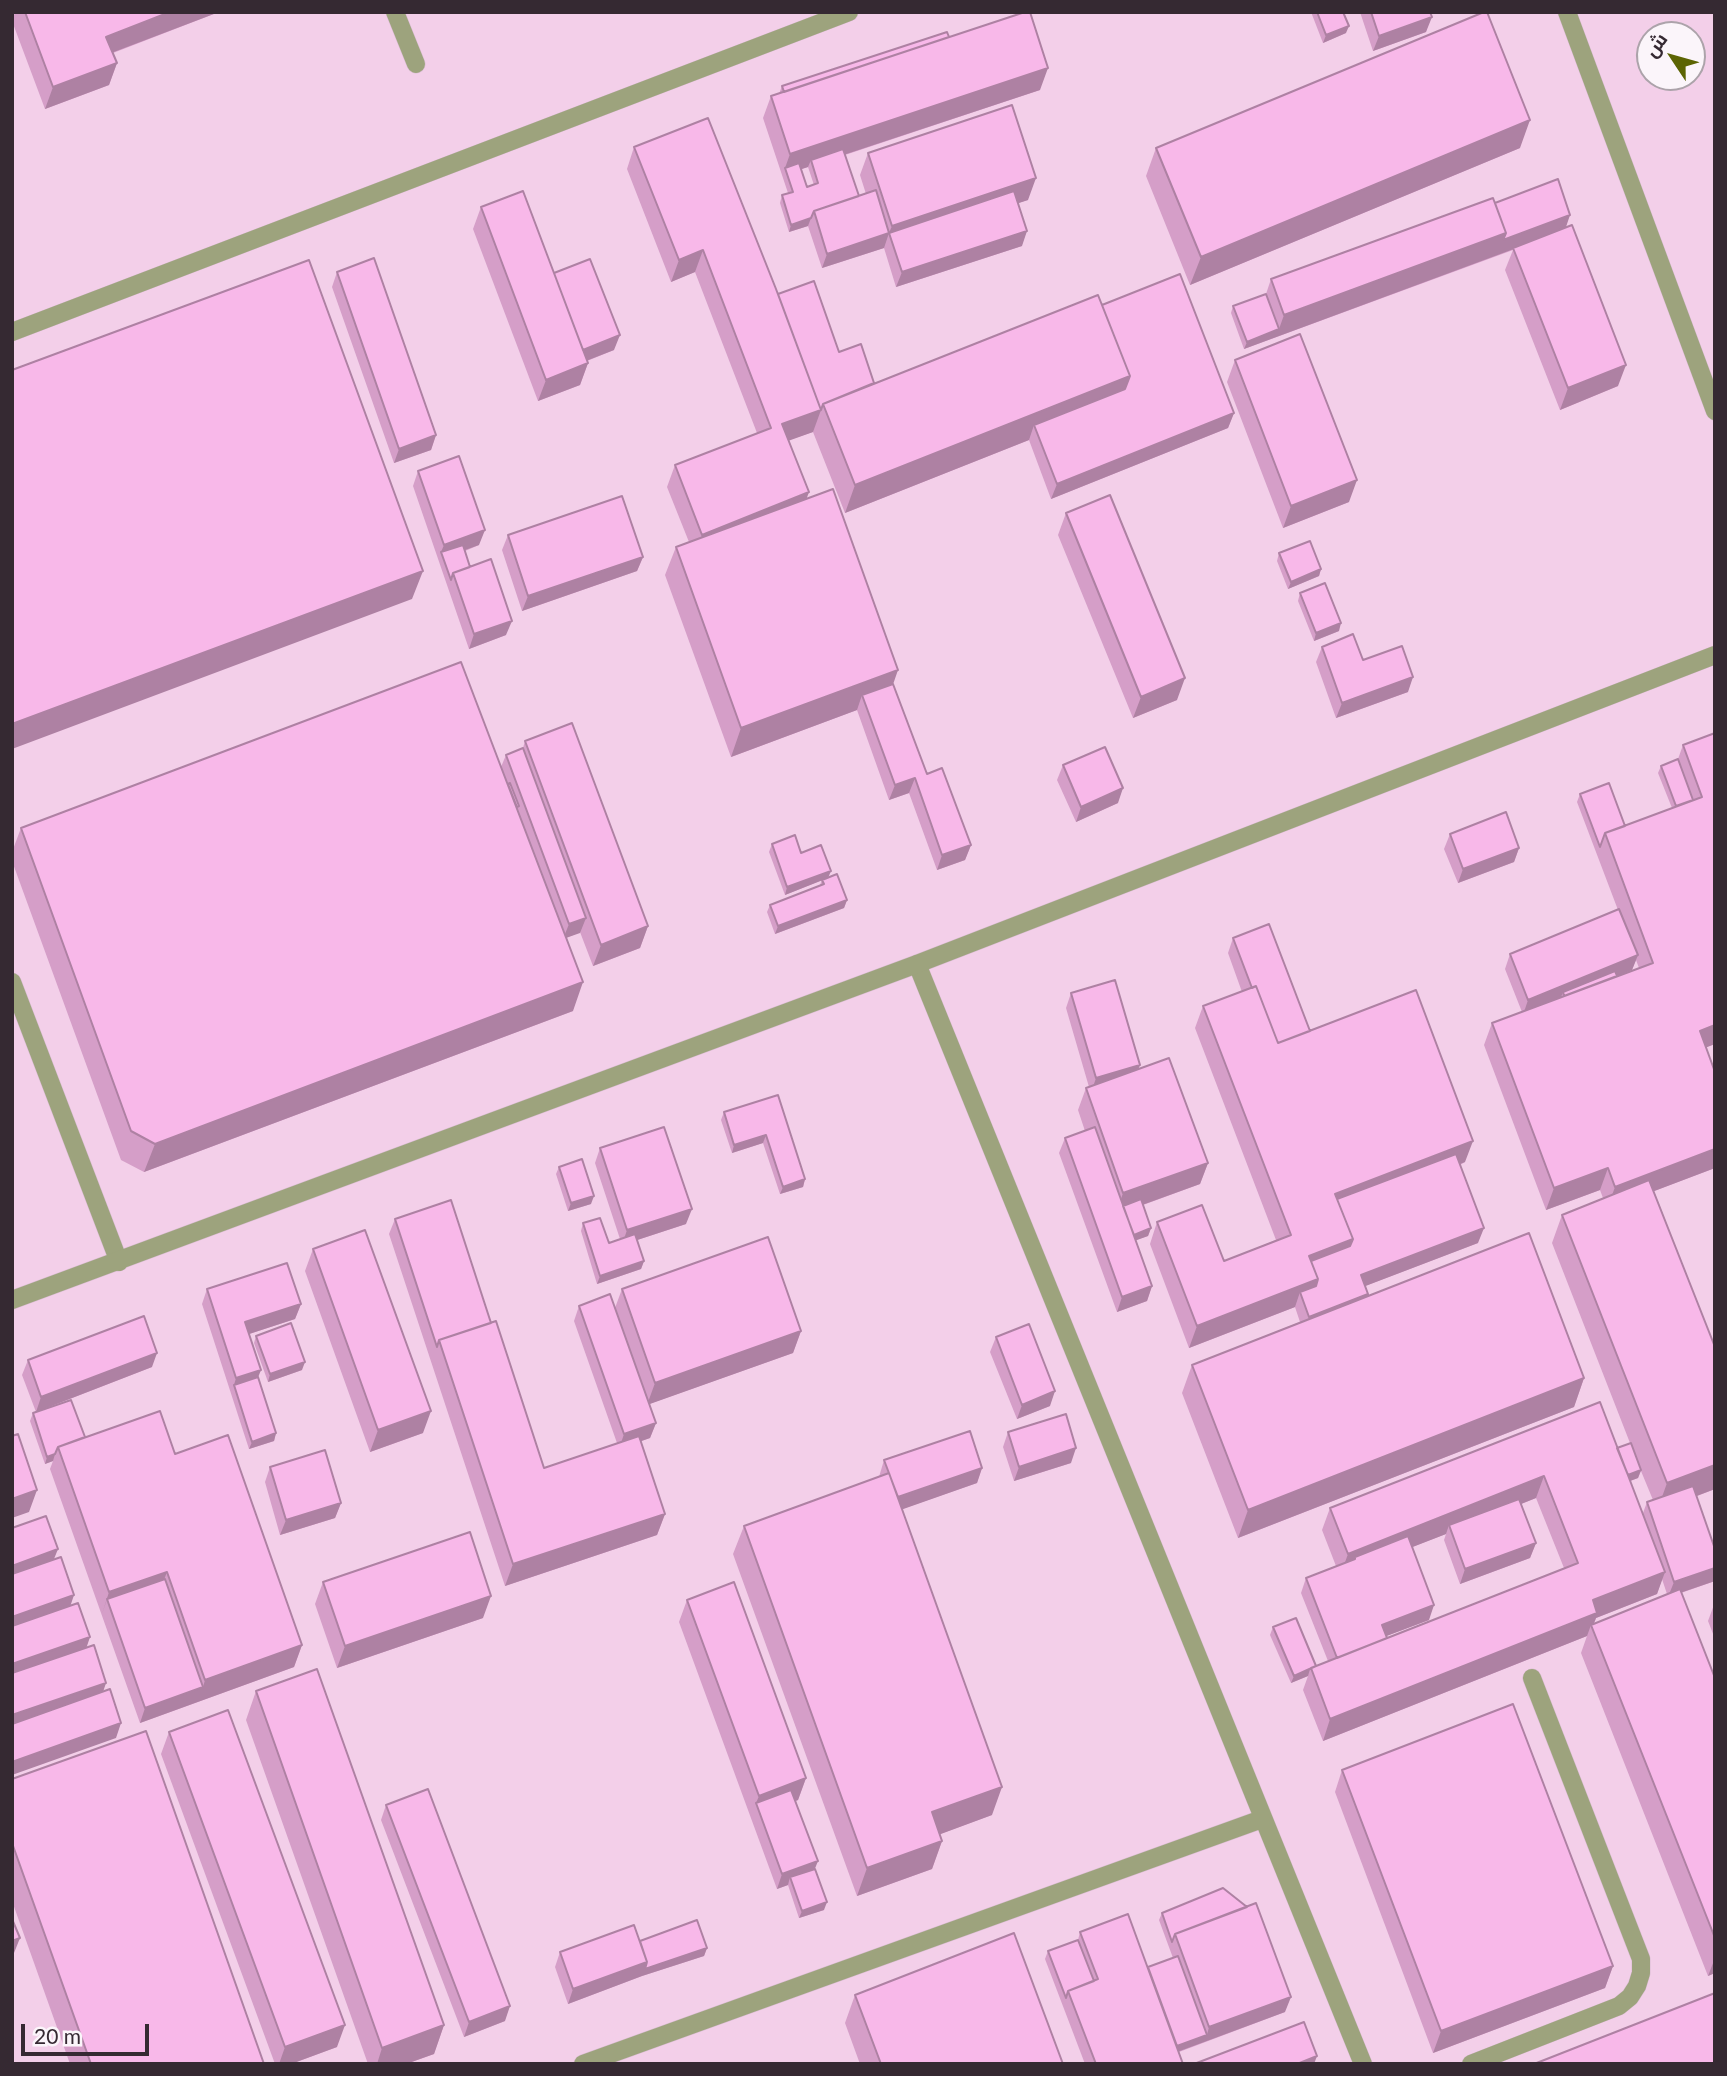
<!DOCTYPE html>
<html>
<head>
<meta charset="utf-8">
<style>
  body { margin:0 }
  #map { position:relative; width:1727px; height:2076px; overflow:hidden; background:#fedff6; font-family:Lato,Cairo,sans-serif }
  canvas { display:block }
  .frame { position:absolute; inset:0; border:14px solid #352932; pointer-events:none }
  .north { position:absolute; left:1636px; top:21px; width:70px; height:70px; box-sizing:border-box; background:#fbf5fa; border:2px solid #aca3aa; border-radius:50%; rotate:306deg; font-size:19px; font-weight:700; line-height:28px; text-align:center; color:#352932 }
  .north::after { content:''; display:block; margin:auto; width:24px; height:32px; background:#5c6403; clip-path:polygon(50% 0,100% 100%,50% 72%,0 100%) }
  .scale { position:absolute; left:21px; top:2024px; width:128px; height:32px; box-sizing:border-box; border:4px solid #352932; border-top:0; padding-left:9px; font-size:21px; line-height:24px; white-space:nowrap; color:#352932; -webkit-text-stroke:5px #fbf5fa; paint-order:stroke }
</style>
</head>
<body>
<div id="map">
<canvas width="1727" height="2076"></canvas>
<div class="frame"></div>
<div class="north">ش</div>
<div class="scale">20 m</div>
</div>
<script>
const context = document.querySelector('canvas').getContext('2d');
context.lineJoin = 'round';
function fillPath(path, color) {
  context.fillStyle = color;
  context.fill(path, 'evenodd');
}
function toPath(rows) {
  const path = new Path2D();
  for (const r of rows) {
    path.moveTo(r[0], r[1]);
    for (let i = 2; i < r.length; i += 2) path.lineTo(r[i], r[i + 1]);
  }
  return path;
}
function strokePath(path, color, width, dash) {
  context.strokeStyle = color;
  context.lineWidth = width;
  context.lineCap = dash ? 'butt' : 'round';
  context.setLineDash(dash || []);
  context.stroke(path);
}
fillPath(toPath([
  [12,12,1715,12,1715,2064,12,2064],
  [1650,35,1692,35,1692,77,1650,77]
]), '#f3cfe9');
const service = toPath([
  [395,12,416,64],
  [917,964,1363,2064],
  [12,982,119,1262],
  [583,2064,1262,1819],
  [1471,2064,1619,2006,1630,1997,1637,1986,1641,1973,1641,1959,1532,1678]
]);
const minor = toPath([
  [1567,12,1715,411],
  [12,332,849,12],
  [12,1300,917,964,1715,655]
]);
strokePath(service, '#dabed3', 19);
strokePath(minor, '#dabed3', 19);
strokePath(service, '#9da37d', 18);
strokePath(minor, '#9da37d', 18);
fillPath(toPath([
  [15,12,219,12,113,53,117,63,109,85,45,109,12,21],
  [1311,12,1343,12,1346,33,1323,43],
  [1360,12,1430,12,1426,32,1373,51],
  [949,37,1040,90,845,155,859,196,866,194,860,175,868,153,1028,200,1018,203,1022,246,896,287,884,248,822,268,808,226,789,232,780,203,782,195,788,193,763,118,771,96,779,94,782,86],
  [808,167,814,185,807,187,801,169],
  [634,147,778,294,839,352,874,383,1102,305,1234,413,1228,428,1051,499,1029,440,845,513,813,432,789,440,807,499,893,684,927,774,971,845,965,860,937,870,909,793,889,800,857,710,731,757,665,575,676,547,689,542,667,487,675,465,757,433,695,272,671,282,627,169],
  [1156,148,1520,148,1190,285,1146,176],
  [1495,203,1566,228,1618,386,1560,410,1505,270,1513,250,1244,349,1231,313,1233,306,1266,294,1271,279],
  [481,207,554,273,614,350,587,361,588,363,580,385,538,401,473,229],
  [337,272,436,435,431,450,394,463,332,287],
  [1235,360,1349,502,1283,528,1227,382],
  [418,471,479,545,465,551,470,567,506,635,469,649,413,486],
  [1066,513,1177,700,1133,718,1058,535],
  [508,535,643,557,637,571,522,611,502,550],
  [1279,553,1321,569,1319,576,1288,589,1277,561],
  [1300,593,1339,631,1314,641,1298,601],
  [1322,647,1363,660,1408,692,1336,718,1316,662],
  [1715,733,1715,1044,1706,1047,1715,1072,1715,1168,1654,1191,1715,1347,1715,1489,1697,1496,1715,1581,1681,1593,1715,1678,1715,1973,1708,1976,1581,1653,1587,1636,1323,1741,1303,1690,1308,1676,1291,1683,1270,1635,1273,1627,1316,1666,1328,1661,1301,1593,1306,1578,1336,1566,1322,1530,1330,1508,1617,1448,1630,1443,1552,1243,1562,1215,1603,1198,1600,1190,1546,1210,1484,1045,1492,1023,1522,1012,1505,969,1510,954,1618,910,1577,802,1580,794,1625,826,1672,808,1658,773,1661,766,1678,759,1683,745],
  [1636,960,1639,968,1617,976,1632,970],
  [1641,1471,1653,1500,1647,1502,1643,1513,1630,1481,1638,1478],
  [1536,1498,1564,1568,1387,1638,1386,1636,1429,1620,1412,1547,1446,1534,1444,1540,1460,1584,1530,1558,1536,1543,1521,1504],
  [1662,1579,1667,1594,1594,1624,1596,1618,1657,1594],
  [525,741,648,926,640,948,593,966,580,932,566,938,573,1011,144,1172,121,1160,12,861,12,852,21,828,501,767,506,755,523,748],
  [1063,765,1118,803,1076,822,1057,780],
  [1450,834,1519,848,1514,862,1458,883,1444,849],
  [772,844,801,853,828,878,847,900,844,908,775,934,767,912,770,905,820,885,822,880,785,895,769,852],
  [1233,938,1310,1031,1465,1162,1460,1165,1478,1243,1365,1286,1368,1294,1367,1296,1584,1378,1574,1407,1238,1538,1182,1393,1192,1365,1300,1322,1295,1307,1189,1348,1150,1244,1157,1222,1224,1261,1276,1240,1195,1028,1203,1006,1242,992,1228,953],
  [1071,993,1138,1069,1208,1163,1200,1184,1143,1205,1151,1228,1148,1236,1136,1240,1152,1286,1147,1301,1117,1312,1059,1153,1065,1138,1085,1131,1078,1110,1086,1088,1089,1087,1066,1008],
  [778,1095,805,1179,803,1187,780,1194,763,1143,732,1153,721,1120,724,1112],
  [600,1148,686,1224,637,1240,644,1261,641,1269,597,1284,581,1231,583,1223,609,1243,620,1239,595,1163],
  [559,1167,591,1204,568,1211,556,1174],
  [395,1219,491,1323,544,1468,617,1443,574,1321,579,1306,615,1308,622,1289,801,1331,793,1353,649,1404,656,1423,650,1438,641,1441,665,1514,657,1535,505,1586,389,1234],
  [313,1249,423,1433,370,1452,305,1271],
  [207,1289,301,1304,295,1319,249,1334,258,1377,276,1433,274,1441,249,1449,202,1304],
  [256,1336,302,1370,268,1382,254,1343],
  [996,1337,1050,1406,1017,1419,990,1352],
  [28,1360,152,1367,36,1412,22,1375],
  [33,1413,85,1437,175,1454,302,1645,294,1667,140,1723,50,1469,53,1461,45,1464,30,1421],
  [1008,1432,1071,1463,1014,1481,1003,1447],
  [884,1460,982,1468,977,1483,902,1509,992,1815,940,1834,942,1841,932,1869,857,1896,733,1554,744,1526,879,1477],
  [270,1467,341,1503,335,1518,280,1535,265,1482],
  [323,1582,483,1618,337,1668,315,1604],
  [687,1600,806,1778,798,1800,796,1801,815,1869,824,1910,799,1918,788,1885,777,1889,679,1622],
  [1715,1602,1715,1639,1708,1621],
  [256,1691,444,2025,434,2054,406,2064,368,2064,246,1720],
  [169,1732,337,2047,291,2064,275,2064,161,1754],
  [1342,1770,1613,1966,1605,1988,1433,2053,1335,1792],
  [12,1779,264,2064,70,2064,12,1901],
  [386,1805,505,2021,464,2037,381,1820],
  [1162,1913,1285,2012,1179,2052,1183,2064,1085,2064,1045,1959,1048,1951,1078,1940,1080,1932,1148,1967,1173,1958,1159,1920],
  [640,1941,707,1948,704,1956,642,1976,568,2004,555,1967,560,1952],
  [855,1995,1063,2064,860,2064,845,2023]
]), '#d59ec8');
fillPath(toPath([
  [170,12,219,12,98,58,106,37],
  [1432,17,1426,32,1373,51,1379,36],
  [1349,26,1346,33,1323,43,1326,35],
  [117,63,109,85,45,109,53,87],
  [1048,68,1040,90,813,165,811,160,808,167,787,174,785,168,790,154],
  [1530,120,1520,148,1190,285,1201,257],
  [1036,178,1028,200,893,245,889,233,892,226],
  [1570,215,1565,230,1244,349,1247,342,1279,329,1284,315,1506,233],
  [811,218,808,226,789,232,791,225],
  [1027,231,1022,246,896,287,902,272],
  [889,233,884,248,822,268,827,254],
  [703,250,695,272,671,282,679,260],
  [620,335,614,350,573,366,578,352],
  [588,363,580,385,538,401,546,380],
  [1626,365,1618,386,1560,410,1568,388],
  [1130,376,1120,404,1034,425,1029,440,845,513,855,485],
  [821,410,813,432,774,446,782,424],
  [1234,413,1228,428,1051,499,1057,484],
  [436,435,431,450,394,463,399,449],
  [1357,480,1349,502,1283,528,1291,506],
  [809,492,801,514,695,557,702,535],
  [485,530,479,545,443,558,441,552,444,545],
  [643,557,637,571,522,611,528,596],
  [1321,569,1319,576,1288,589,1291,582],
  [423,571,412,599,12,749,12,724],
  [512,621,506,635,469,649,474,634],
  [1341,623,1339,631,1314,641,1316,633],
  [898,670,888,699,862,695,857,710,731,757,741,728],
  [1413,677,1408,692,1336,718,1342,703],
  [1185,678,1177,700,1133,718,1141,697],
  [915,778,909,793,889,800,895,785],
  [1123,788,1118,803,1076,822,1081,807],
  [971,845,965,860,937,870,942,855],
  [1519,848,1514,862,1458,883,1463,869],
  [831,871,828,878,785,895,787,887],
  [847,900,844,908,775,934,778,926],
  [586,918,580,933,563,939,569,924],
  [648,926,640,948,593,966,601,945],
  [1638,955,1632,970,1565,998,1563,992,1560,1000,1523,1015,1528,1000],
  [583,982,573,1011,144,1172,155,1144],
  [1715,1025,1715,1044,1692,1053,1700,1031],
  [1140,1065,1134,1080,1091,1093,1096,1078],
  [766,1135,763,1143,732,1153,734,1145],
  [1473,1141,1465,1162,1337,1212,1335,1194],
  [1715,1149,1715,1168,1607,1209,1615,1187],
  [1208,1163,1200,1184,1120,1213,1118,1208,1123,1193],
  [1608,1168,1600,1190,1546,1210,1554,1188],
  [805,1179,803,1187,780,1194,783,1187],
  [594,1196,591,1204,568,1211,571,1203],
  [692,1209,686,1224,622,1245,627,1230],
  [1151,1228,1148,1236,1126,1244,1129,1236],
  [1484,1228,1478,1243,1355,1290,1361,1275],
  [1353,1239,1345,1261,1311,1274,1309,1256],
  [644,1261,641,1269,597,1284,600,1276],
  [1318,1279,1310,1301,1300,1292,1295,1307,1189,1348,1197,1326],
  [1152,1286,1147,1301,1117,1312,1122,1297],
  [1368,1294,1363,1308,1304,1332,1309,1317],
  [301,1304,295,1319,240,1337,245,1322],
  [801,1331,793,1353,647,1405,655,1383],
  [157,1353,152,1367,36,1412,41,1397],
  [305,1362,302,1370,268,1382,270,1374],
  [261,1370,255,1385,234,1385,236,1378],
  [1584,1378,1574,1407,1238,1538,1248,1510],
  [1055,1391,1050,1406,1017,1419,1022,1405],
  [431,1411,423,1433,370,1452,378,1430],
  [656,1423,650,1438,619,1449,624,1434],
  [276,1433,274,1441,249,1449,252,1442],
  [1076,1448,1071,1463,1014,1481,1019,1467],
  [55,1454,53,1461,45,1464,47,1457],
  [1715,1465,1715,1489,1657,1511,1667,1483],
  [982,1468,977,1483,892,1513,897,1498],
  [1641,1470,1638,1478,1622,1484,1624,1476],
  [1544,1476,1536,1498,1451,1532,1449,1525,1446,1534,1351,1571,1355,1557,1349,1572,1340,1576,1348,1554],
  [37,1490,29,1512,12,1518,12,1499],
  [341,1503,335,1518,280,1535,286,1520],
  [665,1514,657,1535,505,1586,513,1564],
  [1536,1543,1530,1558,1460,1584,1465,1569],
  [58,1549,52,1564,12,1578,12,1566],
  [1715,1568,1715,1581,1668,1597,1674,1582],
  [167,1572,159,1593,107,1599,102,1614,109,1592],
  [1665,1572,1657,1594,1596,1618,1592,1628,1591,1625,1587,1636,1323,1741,1330,1719,1593,1600],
  [74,1595,69,1610,12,1630,12,1617],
  [491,1596,483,1618,337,1668,345,1646],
  [1434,1605,1429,1620,1376,1640,1382,1625],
  [90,1637,85,1652,12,1677,12,1664],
  [302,1645,294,1667,140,1723,145,1708,203,1687,205,1680],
  [1310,1669,1308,1676,1291,1683,1294,1676],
  [106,1683,101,1698,12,1728,12,1715],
  [121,1723,116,1738,12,1775,12,1762],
  [806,1778,798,1800,760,1814,756,1803,759,1796],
  [1002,1787,992,1815,922,1841,932,1812],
  [942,1841,932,1869,857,1896,867,1868],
  [818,1861,812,1876,790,1877,788,1885,777,1889,782,1874],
  [827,1902,824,1910,799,1918,802,1911],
  [20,1938,14,1953,12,1954,12,1941],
  [707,1948,704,1956,642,1976,568,2004,573,1989,647,1962],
  [1715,1958,1715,1973,1708,1976],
  [1613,1966,1605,1988,1433,2053,1441,2031],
  [1291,1997,1285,2012,1169,2055,1172,2048,1207,2035,1209,2027],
  [510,2006,505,2021,464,2037,469,2022],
  [345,2025,337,2047,291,2064,279,2064,285,2047],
  [444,2025,434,2054,406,2064,377,2064,382,2048],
  [1317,2056,1314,2064,1297,2064]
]), '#ae81a3');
const building = toPath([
  [25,12,170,12,106,37,117,63,53,87,25,12],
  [1025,12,1030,12,1048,68,790,154,771,96,1025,12],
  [1317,12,1343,12,1349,26,1326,35,1317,12],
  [1371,12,1430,12,1432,17,1379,36,1371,12],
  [1484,12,1487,12,1530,120,1201,257,1156,148,1484,12],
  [947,32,949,37,784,92,782,86,947,32],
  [1012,105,1036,178,892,226,868,153,1012,105],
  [708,118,776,289,821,410,782,424,809,492,702,535,675,465,771,428,703,250,679,260,634,147,708,118],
  [843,149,859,196,814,211,811,218,791,225,782,195,793,192,785,168,799,163,807,187,818,183,811,160,843,149],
  [1558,179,1570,215,1503,240,1506,233,1495,203,1558,179],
  [876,190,889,233,827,254,814,211,876,190],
  [523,191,588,363,546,380,481,207,523,191],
  [1014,191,1027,231,902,272,889,233,1014,191],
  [1493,198,1506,233,1284,315,1271,279,1493,198],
  [1572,225,1626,365,1568,388,1513,248,1572,225],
  [374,258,436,435,399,449,337,272,374,258],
  [590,259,620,335,583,350,554,273,590,259],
  [309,260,423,571,12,724,12,370,309,260],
  [1180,274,1234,413,1057,484,1034,425,1125,389,1130,376,1102,305,1180,274],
  [814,281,839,352,861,344,874,383,823,404,821,410,778,294,814,281],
  [1266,294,1279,329,1247,342,1233,306,1266,294],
  [1098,295,1130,376,855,485,823,404,1098,295],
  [1300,334,1357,480,1291,506,1235,360,1300,334],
  [459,456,485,530,444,545,418,471,459,456],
  [833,489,898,670,741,728,676,547,833,489],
  [1110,495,1185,678,1141,697,1066,513,1110,495],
  [622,496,643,557,528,596,508,535,622,496],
  [1310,541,1321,569,1291,582,1279,553,1310,541],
  [463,545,470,567,453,573,451,580,441,552,463,545],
  [491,559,512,621,474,634,453,573,491,559],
  [1325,583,1341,623,1316,633,1300,593,1325,583],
  [1353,634,1363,660,1402,646,1413,677,1342,703,1322,647,1353,634],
  [461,662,583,982,155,1144,131,1131,21,828,461,662],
  [893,684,927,774,942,768,971,845,942,855,915,778,895,785,862,695,893,684],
  [572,723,648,926,601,945,525,741,572,723],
  [1715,733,1715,1025,1700,1031,1715,1072,1715,1149,1615,1187,1608,1168,1554,1188,1492,1023,1653,963,1605,833,1702,797,1683,745,1715,733],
  [1105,747,1123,788,1081,807,1063,765,1105,747],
  [523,748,586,918,569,924,506,755,523,748],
  [1678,759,1693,800,1676,806,1661,766,1678,759],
  [510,783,519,806,517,807,508,784,510,783],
  [1609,783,1625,826,1605,833,1600,847,1580,794,1609,783],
  [1506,812,1519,848,1463,869,1450,834,1506,812],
  [795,835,801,853,821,845,831,871,787,887,772,844,795,835],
  [837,874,847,900,778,926,770,905,824,884,822,880,837,874],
  [1619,909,1638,955,1528,1000,1510,954,1619,909],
  [1269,924,1310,1031,1278,1043,1256,986,1252,988,1233,938,1269,924],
  [1615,971,1617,976,1564,996,1563,992,1615,971],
  [1115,980,1140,1065,1096,1078,1071,993,1115,980],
  [1256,986,1278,1043,1416,990,1473,1141,1335,1194,1353,1239,1309,1256,1318,1279,1197,1326,1157,1222,1202,1205,1224,1261,1291,1235,1203,1006,1256,986],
  [1169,1058,1208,1163,1123,1193,1086,1088,1169,1058],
  [778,1095,805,1179,783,1187,766,1135,734,1145,724,1112,778,1095],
  [664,1127,692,1209,627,1230,600,1148,664,1127],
  [1095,1127,1152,1286,1122,1297,1065,1138,1095,1127],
  [1456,1154,1484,1228,1361,1275,1368,1294,1309,1317,1300,1292,1316,1286,1318,1279,1311,1261,1350,1246,1353,1239,1337,1199,1456,1154],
  [582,1159,594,1196,571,1203,559,1167,582,1159],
  [1649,1180,1715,1347,1715,1465,1667,1483,1562,1215,1649,1180],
  [1141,1199,1151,1228,1134,1235,1123,1206,1141,1199],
  [451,1200,491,1323,439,1340,437,1347,395,1219,451,1200],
  [600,1218,609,1243,635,1234,644,1261,600,1276,583,1223,600,1218],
  [365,1230,431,1411,378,1430,313,1249,365,1230],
  [1529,1233,1584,1378,1248,1510,1192,1365,1529,1233],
  [768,1237,801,1331,655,1383,622,1289,768,1237],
  [287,1263,301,1304,245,1322,261,1370,236,1378,207,1289,287,1263],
  [610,1294,656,1423,624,1434,579,1306,610,1294],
  [144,1316,157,1353,41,1397,28,1360,144,1316],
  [496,1321,544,1468,639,1436,665,1514,513,1564,439,1340,496,1321],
  [291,1323,305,1362,270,1374,256,1336,291,1323],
  [1029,1324,1055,1391,1022,1405,996,1337,1029,1324],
  [258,1377,276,1433,252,1442,234,1385,258,1377],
  [71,1400,85,1437,58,1447,55,1454,47,1457,33,1413,71,1400],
  [1600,1402,1665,1572,1593,1600,1597,1613,1330,1719,1311,1668,1578,1563,1544,1476,1348,1554,1330,1508,1600,1402],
  [160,1411,175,1454,228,1435,302,1645,205,1680,167,1572,109,1592,58,1447,160,1411],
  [1066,1414,1076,1448,1019,1467,1008,1432,1066,1414],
  [970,1431,982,1468,898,1497,884,1460,970,1431],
  [18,1434,37,1490,12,1499,12,1436,18,1434],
  [1631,1443,1641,1470,1628,1475,1617,1448,1631,1443],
  [325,1450,341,1503,286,1520,270,1467,325,1450],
  [889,1473,1002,1787,932,1812,942,1841,867,1868,744,1526,889,1473],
  [1693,1486,1715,1549,1715,1568,1674,1582,1647,1502,1693,1486],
  [1519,1499,1536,1543,1465,1569,1449,1525,1519,1499],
  [46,1516,58,1549,12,1566,12,1528,46,1516],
  [470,1532,491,1596,345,1646,323,1582,470,1532],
  [1408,1536,1434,1605,1382,1625,1387,1638,1337,1658,1306,1578,1355,1559,1355,1557,1408,1536],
  [61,1557,74,1595,12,1617,12,1574,61,1557],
  [165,1579,203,1687,145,1708,107,1599,165,1579],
  [734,1582,806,1778,759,1796,687,1600,734,1582],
  [1680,1589,1715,1678,1715,1938,1591,1625,1680,1589],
  [78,1603,90,1637,12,1664,12,1626,78,1603],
  [1296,1618,1316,1666,1294,1676,1273,1627,1296,1618],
  [94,1645,106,1683,12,1715,12,1673,94,1645],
  [317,1669,444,2025,382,2048,256,1691,317,1669],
  [110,1689,121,1723,12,1762,12,1724,110,1689],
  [1513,1704,1613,1966,1441,2031,1342,1770,1513,1704],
  [228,1710,345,2025,285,2047,169,1732,228,1710],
  [146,1731,264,2064,91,2064,12,1843,12,1779,146,1731],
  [428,1789,510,2006,469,2022,386,1805,428,1789],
  [791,1790,818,1861,782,1874,756,1803,791,1790],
  [815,1869,827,1902,802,1911,790,1877,815,1869],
  [1223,1888,1247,1907,1175,1934,1172,1942,1162,1913,1223,1888],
  [1256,1903,1291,1997,1209,2027,1175,1934,1256,1903],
  [1128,1914,1183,2064,1096,2064,1068,1991,1098,1979,1080,1932,1128,1914],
  [12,1919,20,1938,12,1941,12,1919],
  [697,1920,707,1948,645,1969,647,1962,640,1941,697,1920],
  [634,1925,647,1962,573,1989,560,1952,634,1925],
  [1014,1933,1063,2064,881,2064,855,1995,1014,1933],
  [1078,1940,1094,1981,1068,1991,1066,1998,1048,1951,1078,1940],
  [1178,1956,1207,2035,1177,2046,1148,1967,1178,1956],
  [1715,1993,1715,2064,1534,2064,1715,1993],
  [1304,2022,1317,2056,1297,2064,1194,2064,1304,2022]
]);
fillPath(building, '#f8b8e9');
strokePath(building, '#ae81a3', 2);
</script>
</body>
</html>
